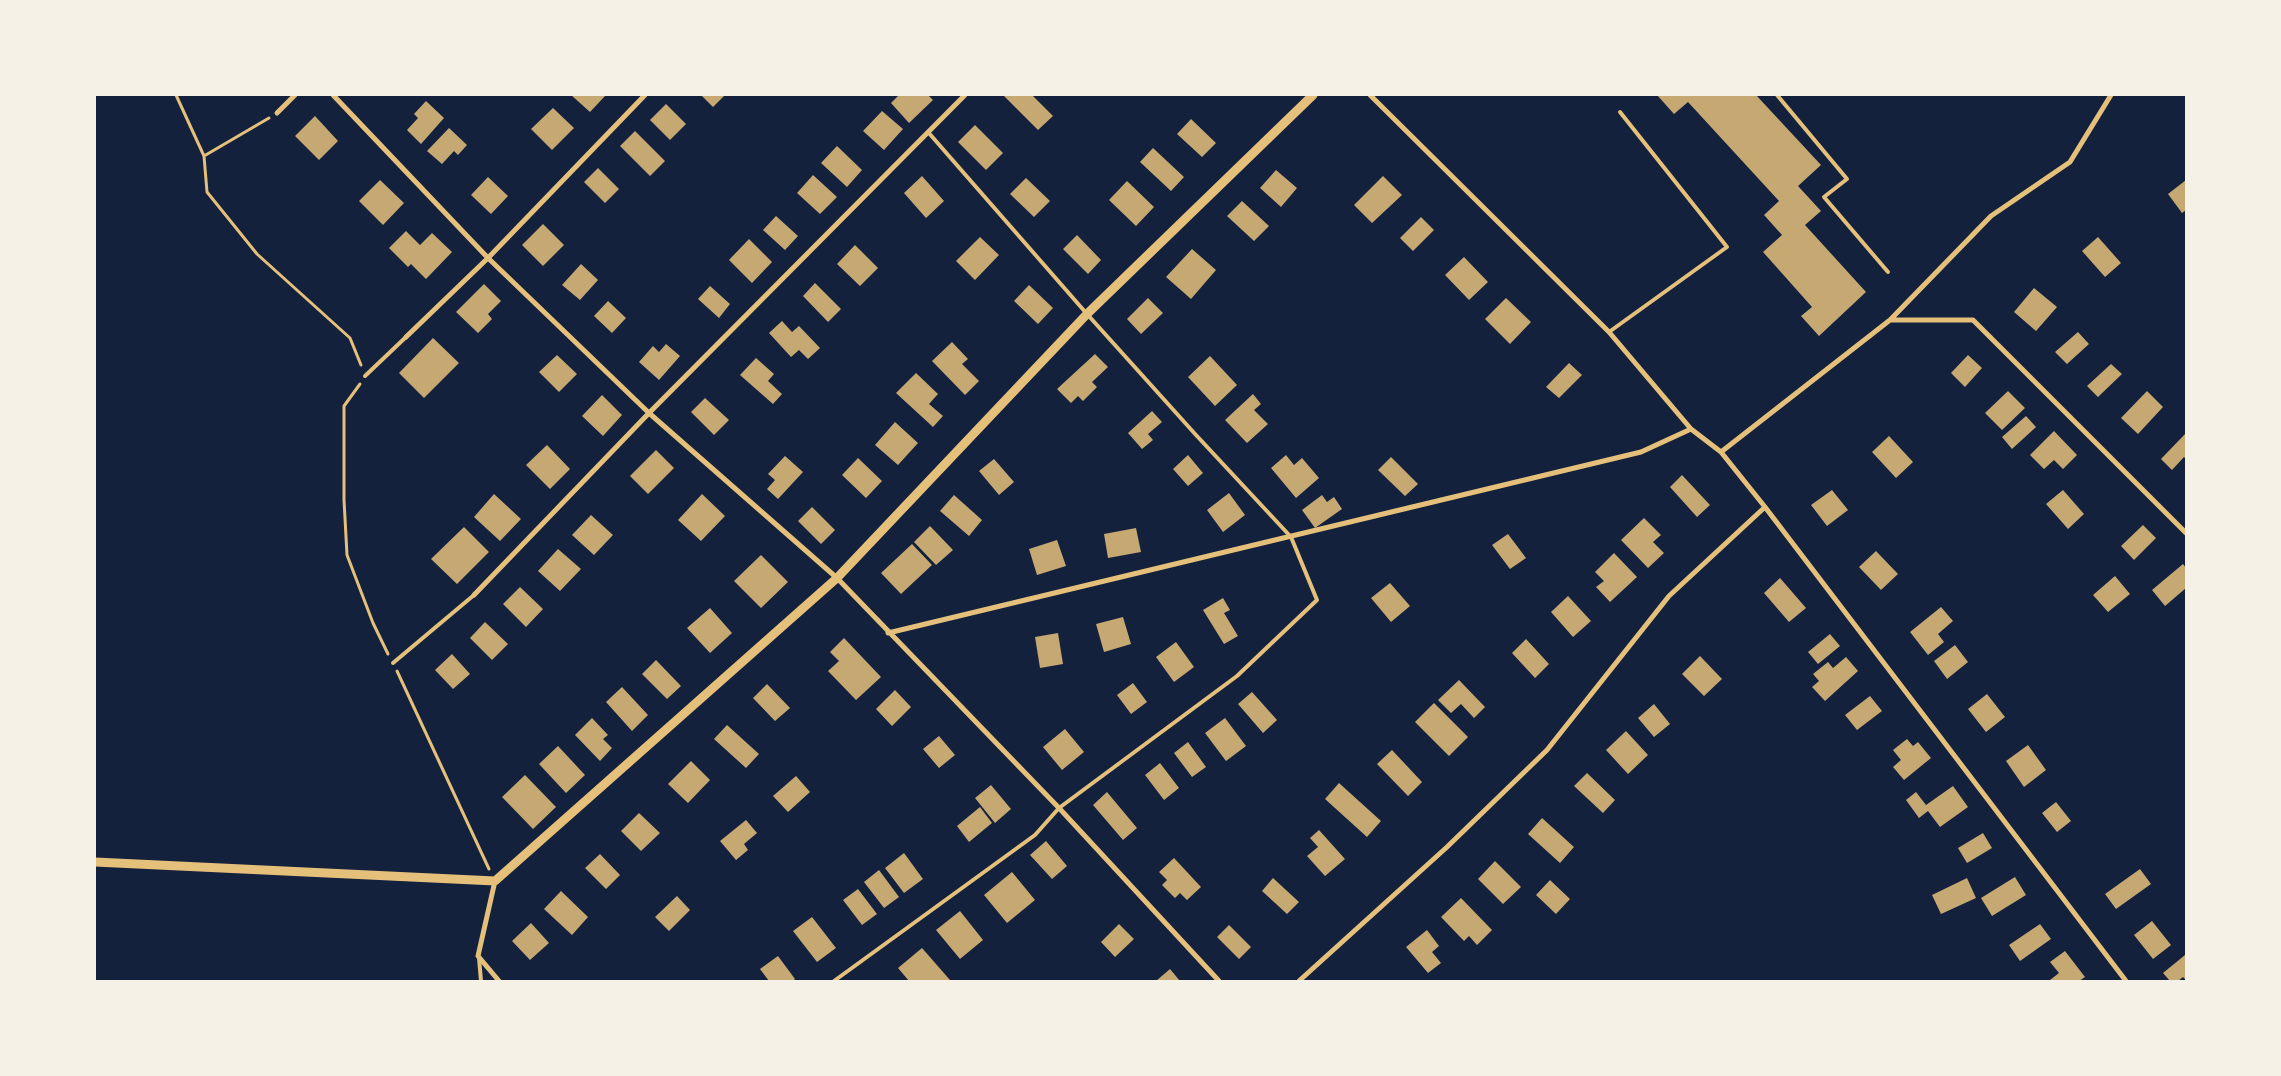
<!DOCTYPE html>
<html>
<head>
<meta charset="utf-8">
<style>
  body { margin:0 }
  #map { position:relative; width:2281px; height:1076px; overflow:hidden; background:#14213d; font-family:"IBM Plex Sans",sans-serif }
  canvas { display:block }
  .frame { position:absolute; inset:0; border:96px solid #f6f1e7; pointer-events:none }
</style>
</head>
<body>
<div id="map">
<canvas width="2281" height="1076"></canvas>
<div class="frame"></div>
</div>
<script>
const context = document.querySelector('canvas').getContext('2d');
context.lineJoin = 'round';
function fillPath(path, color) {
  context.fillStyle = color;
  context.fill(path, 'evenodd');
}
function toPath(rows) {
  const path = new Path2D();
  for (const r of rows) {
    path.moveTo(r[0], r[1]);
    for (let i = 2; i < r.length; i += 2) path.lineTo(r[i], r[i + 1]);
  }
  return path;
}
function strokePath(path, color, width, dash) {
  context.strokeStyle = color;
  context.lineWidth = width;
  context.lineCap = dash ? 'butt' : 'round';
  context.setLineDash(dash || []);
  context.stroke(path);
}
fillPath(toPath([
  [571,95,606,95,590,112],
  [701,95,725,95,713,107],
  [899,95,928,95,933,100,909,123,891,103],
  [1003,95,1032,95,1053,116,1038,130],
  [1657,95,1756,95,1821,165,1798,186,1821,211,1805,225,1866,292,1819,336,1801,316,1812,307,1763,252,1782,235,1764,215,1779,201,1688,102,1674,114],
  [426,101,444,118,421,144,407,130,418,118,414,114],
  [666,104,686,124,670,140,650,120],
  [553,108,574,128,552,150,531,129],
  [882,111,903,129,884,150,863,131],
  [315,116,338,141,319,160,295,136],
  [1191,119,1216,143,1202,157,1177,134],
  [975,125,1003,153,986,170,958,142],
  [449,128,467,145,458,155,454,151,442,164,427,151],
  [635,131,665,161,650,176,620,146],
  [837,146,862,170,847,187,821,163],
  [1153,148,1184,177,1171,191,1140,162],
  [598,168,619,189,605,203,584,182],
  [1276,170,1297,188,1281,207,1260,188],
  [813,175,837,197,820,214,797,193],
  [922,176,944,201,926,218,904,193],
  [1383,176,1402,195,1372,223,1354,205],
  [488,177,508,196,491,214,471,195],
  [1026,178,1050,201,1034,217,1010,194],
  [380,180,404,203,383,225,359,201],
  [2186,180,2186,210,2182,213,2168,194],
  [1127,181,1154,207,1136,226,1109,200],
  [1242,201,1269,226,1254,241,1227,216],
  [776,216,798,236,785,250,763,230],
  [1421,217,1434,230,1413,251,1400,238],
  [543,224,564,245,543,266,522,245],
  [406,231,420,245,432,233,452,252,426,279,411,264,408,267,389,248],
  [1077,235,1101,260,1088,274,1063,249],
  [980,237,999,255,975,280,956,261],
  [2098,237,2121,263,2105,277,2082,251],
  [749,239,772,262,752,283,729,260],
  [855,245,878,268,860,286,837,264],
  [1192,249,1216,270,1191,299,1166,277],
  [1464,257,1488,282,1469,300,1445,275],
  [581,264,598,280,580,300,562,285],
  [815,283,841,309,828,322,803,296],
  [484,284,501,301,488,314,492,319,478,333,456,312],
  [1029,285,1053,308,1038,324,1014,301],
  [710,286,730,304,719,318,698,299],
  [2034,288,2057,307,2036,331,2014,312],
  [1148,298,1163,313,1141,334,1127,319],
  [1506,298,1531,322,1510,344,1485,319],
  [608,301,626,318,612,333,594,316],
  [782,321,792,332,799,326,820,348,808,359,799,350,791,357,769,333],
  [2078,332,2089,344,2067,364,2055,352],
  [433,338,459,363,424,398,399,373],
  [952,342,968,359,962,364,979,381,965,395,932,361],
  [666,344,680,356,659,380,639,362,653,346,659,352],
  [1095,354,1108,367,1092,382,1097,387,1083,401,1078,396,1071,403,1057,389],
  [557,355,577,374,559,392,539,372],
  [1968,355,1982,368,1965,387,1951,373],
  [1210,356,1237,385,1215,406,1188,377],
  [756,358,774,374,768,381,782,394,773,404,740,375],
  [1569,363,1582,375,1559,398,1546,387],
  [2111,364,2122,374,2098,397,2087,386],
  [916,373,938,394,929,404,943,416,933,427,896,393],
  [2008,391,2025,408,2002,430,1985,413],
  [2147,391,2163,407,2138,434,2121,418],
  [1253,394,1261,404,1254,410,1268,424,1247,443,1225,420],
  [602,395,622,415,603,436,582,416],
  [705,398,729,420,714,435,691,412],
  [1152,411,1162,422,1148,434,1153,440,1142,449,1128,433],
  [2026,416,2036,427,2012,449,2002,437],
  [895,422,918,443,898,465,875,445],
  [2054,431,2077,455,2063,469,2054,460,2044,469,2030,455],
  [2186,433,2186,459,2184,457,2172,470,2161,459],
  [1889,436,1913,462,1896,478,1872,452],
  [547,445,570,469,550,489,526,465],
  [656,450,674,468,648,494,630,476],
  [1188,455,1203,473,1188,486,1173,469],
  [1286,455,1294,465,1302,458,1319,478,1296,498,1271,468],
  [785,456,803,472,778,499,767,489,775,480,768,474],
  [1391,457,1418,484,1405,496,1378,470],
  [858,458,882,481,866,498,842,475],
  [994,459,1014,482,999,495,979,471],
  [1682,475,1710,505,1697,517,1670,487],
  [1832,490,1848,510,1827,526,1811,505],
  [2063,490,2084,514,2068,529,2046,504],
  [1229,493,1245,515,1223,532,1207,510],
  [494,494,521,519,500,541,474,517],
  [702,494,725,516,701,541,678,520],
  [954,495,982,520,969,536,940,511],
  [1322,495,1327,502,1334,497,1342,509,1315,528,1302,510],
  [812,507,835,530,821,544,798,521],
  [591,515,613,535,594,555,572,535],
  [1644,518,1661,535,1653,542,1664,553,1648,568,1621,540],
  [2143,525,2156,538,2134,560,2121,546],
  [930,526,953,550,936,565,914,542],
  [464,527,489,552,457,584,431,559],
  [1136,528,1141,552,1108,558,1104,534],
  [1508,534,1526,558,1510,569,1492,545],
  [1057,540,1066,566,1037,575,1029,549],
  [912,544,932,565,901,594,881,573],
  [558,549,581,569,560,591,538,571],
  [1876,551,1898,574,1881,590,1859,567],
  [1614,553,1637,577,1610,602,1596,587,1604,581,1595,572],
  [761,555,788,582,761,608,734,581],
  [2183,564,2186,568,2186,588,2165,606,2152,590],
  [2115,576,2130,594,2108,612,2093,595],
  [1780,578,1806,608,1789,622,1764,593],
  [1390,583,1410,606,1391,622,1371,598],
  [520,587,543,609,526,627,503,604],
  [1568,596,1591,621,1573,637,1551,612],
  [1223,598,1230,610,1224,613,1238,636,1224,644,1203,610],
  [1941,607,1953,621,1938,634,1944,642,1928,655,1910,632],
  [710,608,732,633,710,653,687,628],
  [1123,617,1131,644,1104,652,1096,624],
  [485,622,508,644,492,660,470,638],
  [1058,633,1063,664,1040,668,1035,637],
  [1830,634,1840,646,1818,664,1808,652],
  [844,638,881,677,856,700,828,671,839,661,830,652],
  [1526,639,1549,664,1535,678,1512,653],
  [1176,642,1194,667,1174,682,1156,657],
  [1955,645,1968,662,1947,679,1934,661],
  [452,654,470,674,453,689,435,670],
  [1700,656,1722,679,1704,696,1682,674],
  [1846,657,1858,671,1825,701,1812,687,1819,681,1813,674,1828,662,1833,668],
  [656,660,681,686,667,699,642,674],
  [1459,680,1485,707,1474,718,1461,704,1451,713,1438,700],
  [1133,683,1147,702,1131,714,1117,695],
  [767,684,790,708,775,721,753,698],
  [622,687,648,715,632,731,606,702],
  [895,690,911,707,892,726,876,709],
  [1252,692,1277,720,1263,733,1238,704],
  [1987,694,2005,717,1986,732,1968,709],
  [1870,696,1882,711,1857,730,1845,715],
  [1434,703,1468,737,1449,756,1415,722],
  [1654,704,1670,724,1654,737,1638,718],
  [592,718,608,735,603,739,612,748,600,761,575,735],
  [1225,718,1246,746,1226,761,1205,733],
  [727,725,759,754,746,768,714,739],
  [1065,729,1084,752,1062,770,1043,747],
  [1626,731,1648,755,1628,774,1606,750],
  [939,736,955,755,939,768,923,749],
  [1907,739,1913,746,1918,742,1931,758,1904,780,1893,767,1901,760,1893,750],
  [1188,742,1206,767,1192,777,1174,753],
  [2028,745,2046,770,2024,787,2006,761],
  [558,746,585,775,566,793,539,764],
  [1392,750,1422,782,1408,796,1377,764],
  [691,761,710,780,688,803,668,784],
  [1160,763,1179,788,1164,800,1145,775],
  [1587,773,1615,800,1603,813,1574,786],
  [525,775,556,807,533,829,502,797],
  [796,776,810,792,788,812,773,796],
  [1339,783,1381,821,1367,837,1325,799],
  [991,785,1011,809,995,823,975,798],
  [1953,786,1968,807,1940,827,1928,811,1919,818,1906,800,1916,792,1926,805],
  [1107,792,1137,828,1123,840,1093,805],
  [2056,802,2071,821,2057,832,2042,813],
  [980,807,992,823,969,842,957,826],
  [639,813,660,833,641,851,621,831],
  [1542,818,1574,847,1560,863,1528,834],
  [746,820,757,833,744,844,748,850,736,860,720,841],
  [1319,830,1345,859,1325,876,1307,856,1318,847,1310,838],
  [1983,833,1992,848,1967,863,1958,848],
  [1046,841,1067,866,1052,879,1030,855],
  [904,853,923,879,904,893,885,868],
  [600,854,620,875,606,889,585,868],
  [1174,858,1201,887,1187,900,1180,893,1175,898,1162,885,1167,880,1159,872],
  [1495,861,1521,887,1503,904,1478,879],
  [2140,869,2151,884,2116,909,2105,894],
  [879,870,899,897,884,908,864,882],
  [1012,872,1035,900,1007,923,984,895],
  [2015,877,2026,895,1992,916,1981,898],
  [1273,878,1299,902,1287,914,1262,891],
  [1967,878,1976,898,1941,914,1932,895],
  [1550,880,1570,899,1556,914,1536,895],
  [858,889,877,914,862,925,843,900],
  [561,891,588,917,572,935,544,909],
  [677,896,690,910,669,931,655,917],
  [1461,898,1492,930,1477,945,1469,936,1464,941,1441,917],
  [960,911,983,940,960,959,936,930],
  [812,917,836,948,817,962,793,931],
  [2152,921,2171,945,2153,959,2134,935],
  [531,923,549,943,530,960,512,941],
  [1119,924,1134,939,1115,957,1101,942],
  [2040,924,2051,939,2020,961,2009,945],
  [1229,925,1251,947,1239,959,1217,937],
  [1427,930,1439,946,1432,952,1441,963,1428,973,1406,947],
  [922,948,950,980,949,981,909,981,898,968],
  [2065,951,2085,977,2079,981,2050,980,2059,973,2050,962],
  [2185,955,2186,980,2183,977,2178,981,2170,981,2163,973],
  [778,956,795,979,793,981,769,981,760,969],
  [1170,969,1180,981,1156,981]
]), '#c6a872');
strokePath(toPath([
  [176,95,204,156],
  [269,118,204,156,207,192,257,254,350,338,361,365],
  [360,384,344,406,344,500,347,555,373,623,388,654],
  [397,671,489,869]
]), '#e5c07b', 3);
strokePath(toPath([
  [1777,95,1847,179,1824,197,1888,272],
  [1609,332,1727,247,1620,112],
  [365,376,406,337],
  [393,663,474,595],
  [479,958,481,981],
  [834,981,1035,835,1059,808,1237,676,1317,600,1291,537,1196,435,1087,314,928,132]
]), '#e5c07b', 4);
strokePath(toPath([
  [333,95,488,258,649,413,837,578,1059,808,1219,981],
  [1370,95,1609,332,1691,429,1721,452,1765,507,2126,981],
  [277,113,295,95],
  [1890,320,1973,320,2186,533],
  [406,337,488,258,645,95],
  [1721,452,1890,320,1991,216,2070,162,2111,95],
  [474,595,649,413,965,95],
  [888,633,1641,452,1691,429],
  [495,881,478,956,499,981],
  [1299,981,1447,847,1547,750,1669,596,1765,507]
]), '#e5c07b', 5);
strokePath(toPath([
  [95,862,495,881,837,578,1087,314,1313,95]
]), '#e5c07b', 9);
</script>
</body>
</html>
